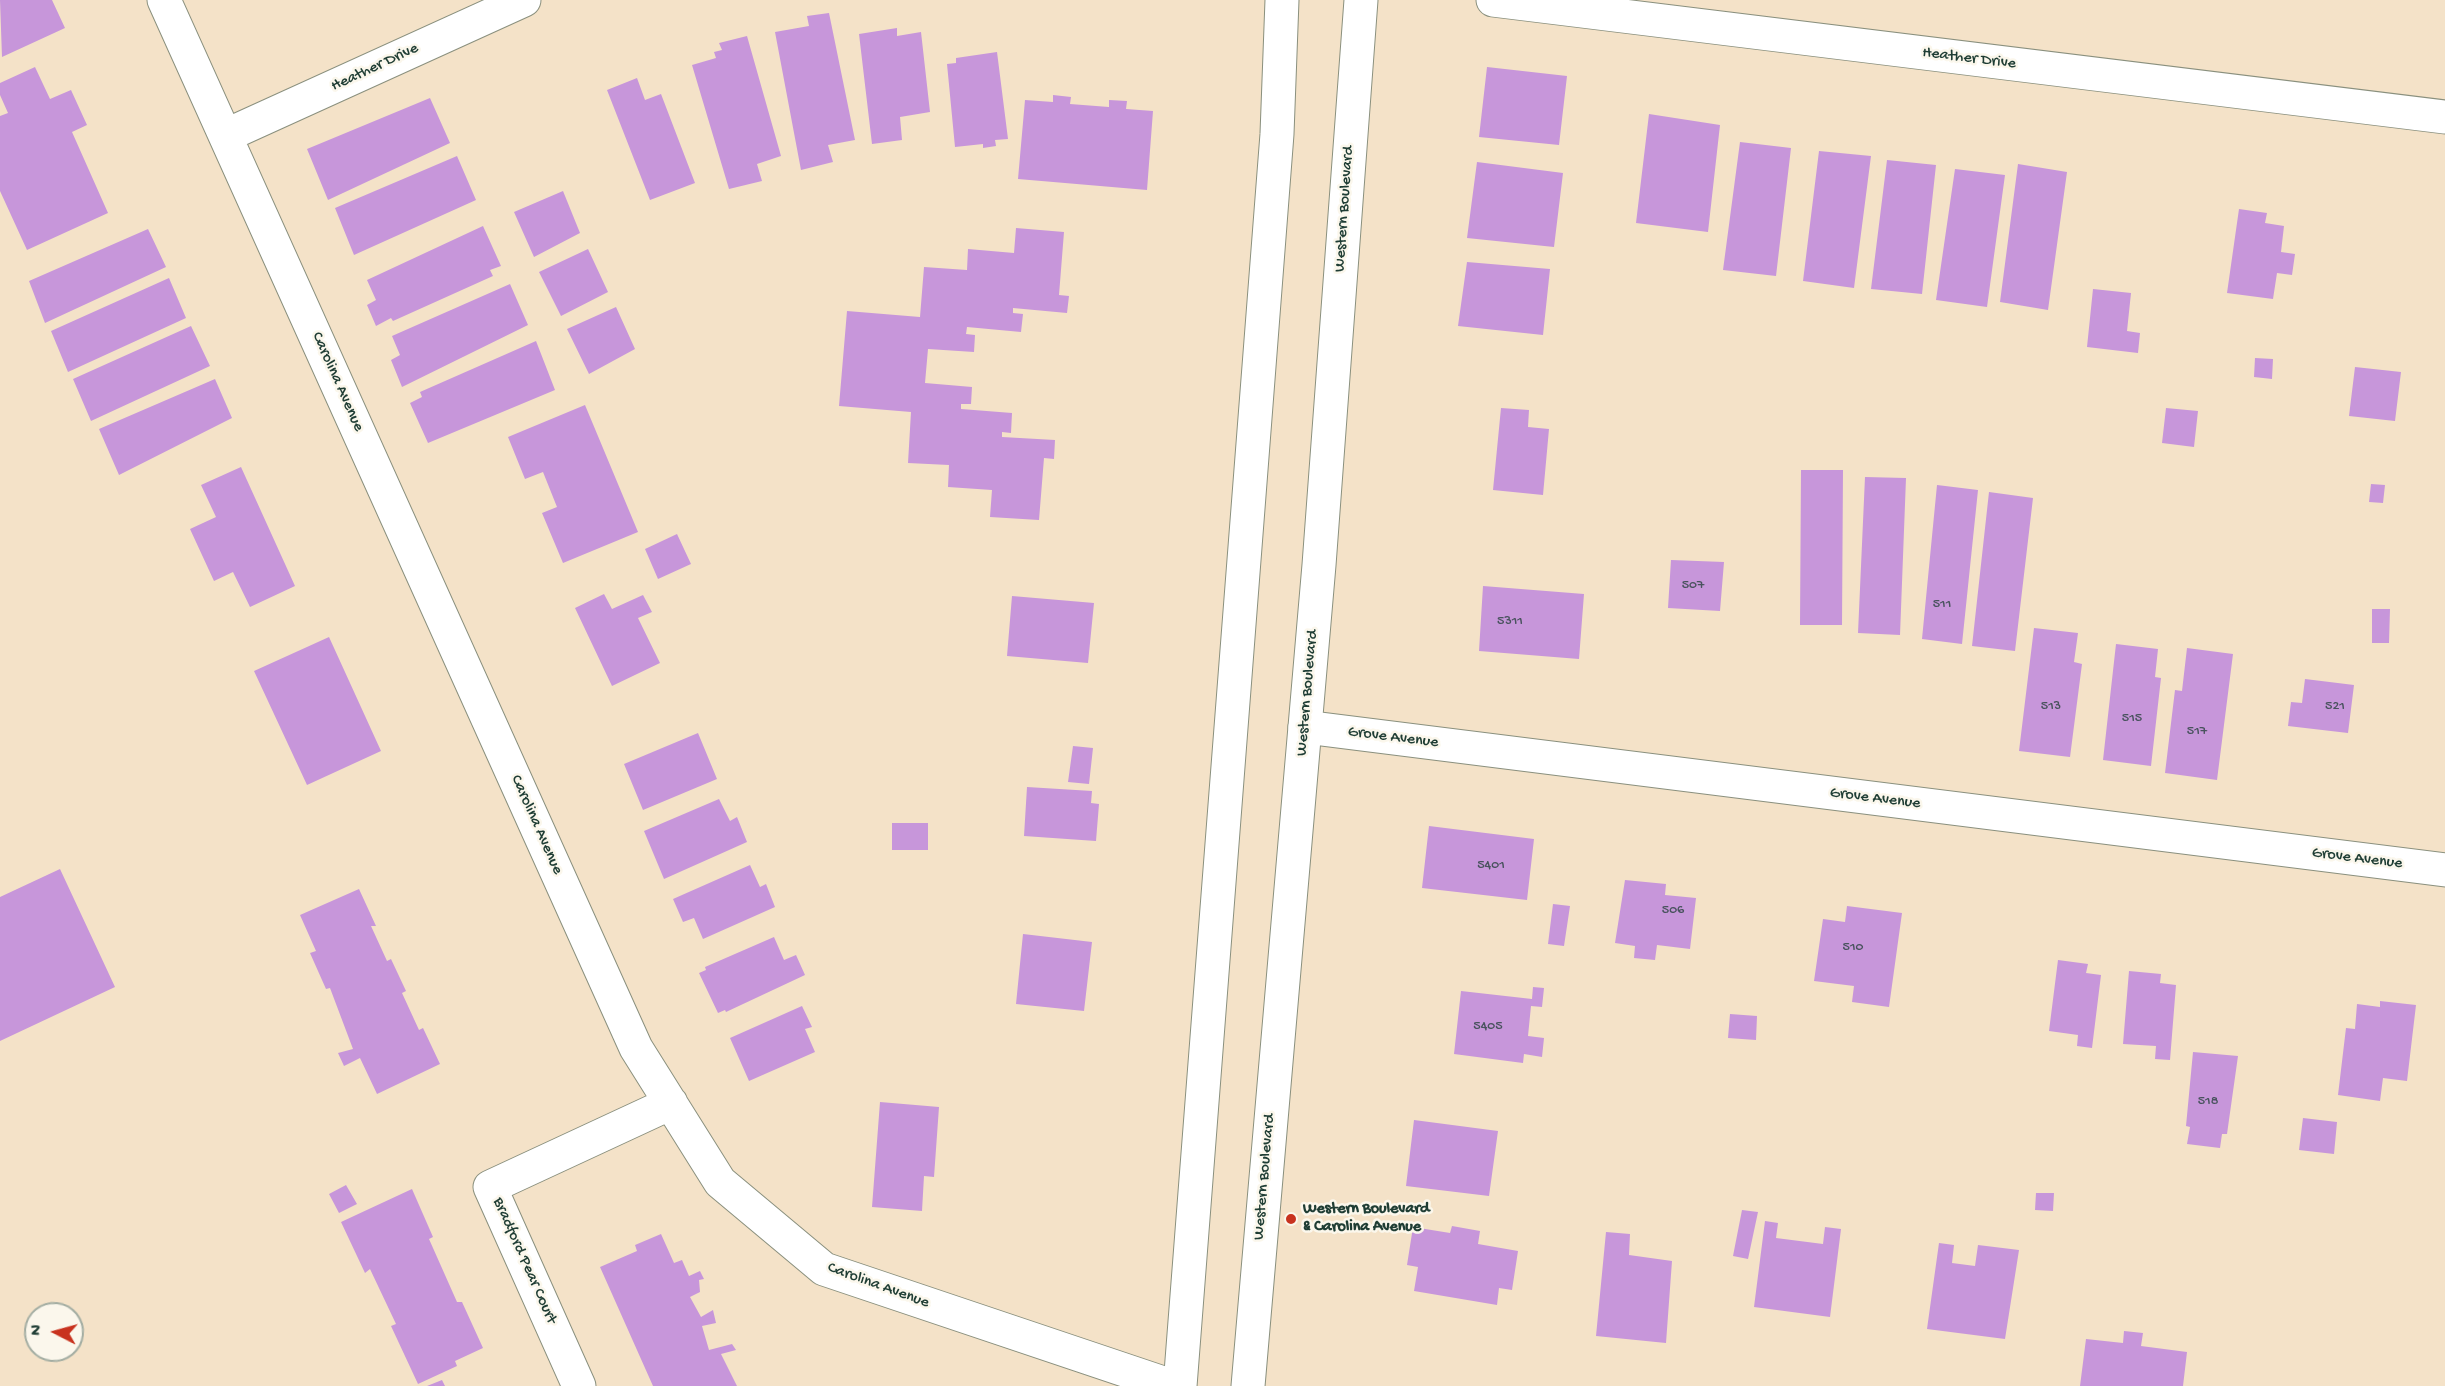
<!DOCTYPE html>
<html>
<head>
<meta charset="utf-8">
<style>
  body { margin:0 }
  #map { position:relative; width:2445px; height:1386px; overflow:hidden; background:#f4e2c8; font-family:"Gochi Hand",sans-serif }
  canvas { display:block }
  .north { position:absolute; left:24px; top:1302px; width:60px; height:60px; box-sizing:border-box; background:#fbf7ec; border:2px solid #a3ada2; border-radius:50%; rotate:276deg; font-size:16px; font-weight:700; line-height:24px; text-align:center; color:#1f3d34 }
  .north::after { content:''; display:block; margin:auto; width:21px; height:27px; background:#c8321e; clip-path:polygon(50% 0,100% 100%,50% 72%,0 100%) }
</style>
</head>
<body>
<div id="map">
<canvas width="2445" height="1386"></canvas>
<div class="north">N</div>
</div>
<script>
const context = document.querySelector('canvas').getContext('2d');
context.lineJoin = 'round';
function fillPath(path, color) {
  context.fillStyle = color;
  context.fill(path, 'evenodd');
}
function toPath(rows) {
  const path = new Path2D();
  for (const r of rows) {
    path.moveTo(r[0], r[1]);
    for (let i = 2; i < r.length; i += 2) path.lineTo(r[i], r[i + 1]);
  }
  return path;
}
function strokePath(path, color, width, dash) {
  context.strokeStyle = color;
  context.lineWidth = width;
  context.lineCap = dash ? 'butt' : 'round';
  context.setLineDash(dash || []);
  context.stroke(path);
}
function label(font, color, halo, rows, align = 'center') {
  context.font = font + ' "Gochi Hand",sans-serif';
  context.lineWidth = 5;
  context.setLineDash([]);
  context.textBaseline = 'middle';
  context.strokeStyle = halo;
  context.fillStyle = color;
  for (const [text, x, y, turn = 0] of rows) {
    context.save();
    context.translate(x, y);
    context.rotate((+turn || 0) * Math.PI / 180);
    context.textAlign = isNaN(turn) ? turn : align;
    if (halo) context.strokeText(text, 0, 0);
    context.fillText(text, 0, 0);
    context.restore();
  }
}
fillPath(toPath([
  [0,0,52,0,65,28,2,57],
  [829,13,855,140,828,145,833,162,801,170,775,32,809,26,807,16],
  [897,28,897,36,921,32,930,112,900,117,902,140,872,144,859,34],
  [747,36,781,156,757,164,762,181,729,189,692,65,716,58,714,52,722,50,719,43],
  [997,52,1008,139,995,140,996,146,983,148,983,144,955,147,947,64,956,63,956,58],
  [35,67,50,99,71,90,87,125,72,132,108,213,27,250,0,191,0,116,8,113,0,95,0,83],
  [1487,67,1567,76,1559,145,1479,137],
  [637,78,645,100,661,94,695,183,650,200,607,90],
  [1053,95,1071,97,1070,104,1109,107,1109,100,1127,101,1126,109,1153,111,1147,190,1018,179,1025,100,1053,102],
  [430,98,450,143,328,200,307,149],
  [1649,114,1720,125,1708,232,1636,223],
  [1740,142,1791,148,1776,276,1723,270],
  [1819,151,1871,156,1854,288,1803,281],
  [457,156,476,200,354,255,335,208],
  [1887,160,1936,165,1922,294,1871,289],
  [1477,162,1563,173,1554,247,1467,238],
  [2018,164,2067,172,2048,310,2000,302],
  [1955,169,2005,175,1987,307,1936,300],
  [563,191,580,233,534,257,514,212],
  [2239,209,2267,213,2265,223,2284,226,2281,252,2295,254,2292,275,2277,273,2273,299,2227,293],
  [483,226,501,266,490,270,493,276,393,321,391,318,376,326,367,305,376,300,367,280],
  [1016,228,1064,232,1059,295,1069,296,1067,313,1013,308,1013,313,1023,314,1021,332,967,327,966,334,975,335,974,352,928,349,925,383,972,387,971,404,961,404,961,409,1012,413,1011,433,1002,432,1002,437,1055,440,1054,459,1044,458,1039,520,990,517,992,490,948,487,949,465,908,463,911,412,839,406,847,311,920,317,924,267,967,270,968,249,1014,253],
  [148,229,166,267,45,323,29,281],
  [588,249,608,292,561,316,539,272],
  [1467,262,1550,269,1543,335,1458,326],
  [169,278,186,318,68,372,51,331],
  [510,284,528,325,402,387,391,360,400,355,392,336],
  [2093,289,2131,293,2127,331,2140,333,2138,353,2087,347],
  [616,307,635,349,589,374,567,329],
  [191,326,210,366,91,421,73,379],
  [536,341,555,390,428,443,410,403,422,397,420,392],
  [2255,358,2273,359,2272,379,2254,377],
  [2355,367,2401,372,2395,421,2349,416],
  [215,379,232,418,119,475,99,429],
  [585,405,638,532,563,563,542,513,557,507,543,472,525,479,508,437],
  [1501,408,1529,410,1528,427,1549,429,1543,495,1493,490],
  [2166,408,2198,411,2194,447,2162,443],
  [241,467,295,586,250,607,233,572,214,581,190,529,216,517,201,485],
  [1801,470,1843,470,1842,625,1800,625],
  [1865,477,1906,478,1900,635,1858,633],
  [2371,484,2385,485,2383,503,2369,502],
  [1937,485,1978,490,1962,644,1922,639],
  [1989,492,2033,498,2015,651,1972,646],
  [677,534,691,564,658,579,645,549],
  [1671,560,1724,562,1720,611,1668,608],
  [1483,586,1584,594,1579,659,1479,651],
  [604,594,612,609,643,595,652,612,638,618,660,663,612,686,575,608],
  [1012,596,1094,603,1088,663,1007,656],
  [2372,609,2390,609,2389,643,2372,643],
  [2034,628,2078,633,2074,662,2082,664,2070,757,2019,751],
  [329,637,381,751,307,785,254,671],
  [2116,644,2158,649,2155,677,2161,678,2151,766,2103,760],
  [2187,648,2233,654,2217,780,2165,773,2175,690,2182,691],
  [2305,679,2354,685,2348,733,2288,726,2291,702,2302,703],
  [698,733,717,779,643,810,624,764],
  [1073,746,1093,748,1089,784,1068,782],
  [1027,787,1092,791,1091,803,1099,804,1096,841,1024,836],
  [719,799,730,821,737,817,747,842,664,879,644,831],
  [892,823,928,823,928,850,892,850],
  [1429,826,1534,839,1527,900,1422,888],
  [750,865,760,887,766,884,775,907,703,939,694,918,683,922,673,899],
  [60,869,115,987,0,1041,0,897],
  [1625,880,1666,884,1665,895,1696,898,1690,949,1657,945,1655,960,1634,958,1635,946,1615,943],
  [359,889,376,926,371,926,387,961,391,959,406,991,402,993,419,1030,423,1028,440,1064,377,1094,360,1058,344,1066,338,1053,353,1049,330,988,326,989,310,953,316,951,300,915],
  [1553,904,1570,906,1564,946,1548,944],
  [1847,906,1902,913,1889,1007,1852,1002,1854,986,1814,981,1823,919,1845,922],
  [1023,934,1092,942,1084,1011,1016,1004],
  [774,937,784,960,796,955,805,975,726,1012,725,1010,718,1013,699,973,706,970,705,967],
  [2058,960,2088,964,2086,973,2101,975,2092,1048,2077,1046,2078,1035,2049,1031],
  [2129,971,2161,974,2160,983,2176,985,2170,1060,2155,1059,2156,1046,2123,1044],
  [1533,987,1544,988,1542,1007,1531,1006,1528,1036,1544,1038,1542,1057,1524,1054,1523,1063,1454,1054,1461,991,1532,999],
  [2380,1001,2416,1005,2407,1081,2383,1078,2380,1101,2338,1095,2346,1028,2355,1029,2357,1004,2380,1007],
  [802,1006,812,1027,805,1029,815,1052,749,1081,730,1038],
  [1730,1014,1757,1016,1756,1040,1728,1038],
  [2193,1052,2238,1056,2227,1134,2222,1134,2220,1148,2187,1144,2190,1127,2186,1126],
  [880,1102,939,1107,934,1177,924,1176,922,1211,872,1207],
  [2303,1118,2337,1122,2334,1154,2299,1150],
  [1414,1120,1498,1131,1489,1196,1406,1186],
  [346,1185,357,1204,339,1213,329,1194],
  [412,1189,433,1237,429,1239,457,1302,462,1302,483,1348,455,1361,457,1366,418,1384,391,1326,396,1324,370,1269,365,1273,341,1222],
  [2036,1193,2054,1193,2053,1211,2035,1210],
  [1742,1210,1758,1212,1748,1259,1733,1256],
  [1765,1221,1778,1223,1776,1238,1823,1244,1825,1227,1841,1229,1830,1317,1754,1307],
  [1452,1226,1480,1231,1478,1244,1518,1251,1512,1290,1499,1288,1497,1305,1414,1291,1418,1267,1407,1265,1413,1227,1450,1233],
  [1606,1232,1630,1234,1629,1255,1672,1261,1666,1343,1596,1336],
  [661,1234,674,1263,682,1260,689,1276,700,1271,704,1279,699,1280,700,1292,690,1297,701,1317,713,1310,716,1323,702,1326,709,1350,732,1344,736,1350,721,1354,737,1386,653,1386,600,1267,637,1251,635,1245],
  [1939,1243,1954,1245,1952,1263,1975,1266,1978,1245,2019,1250,2005,1339,1927,1329],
  [2124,1331,2143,1333,2141,1346,2187,1352,2183,1386,2080,1386,2086,1339,2123,1343],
  [442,1380,445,1386,427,1386]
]), '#c796da');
const minor = toPath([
  [164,0,636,1048,720,1182,824,1269,1172,1386],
  [1493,0,2445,117],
  [227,135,524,0],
  [1305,727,2445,870],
  [579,1386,490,1187,671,1103]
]);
const primary = toPath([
  [1180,1386,1277,134,1282,0],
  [1248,1386,1319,565,1361,0]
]);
strokePath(minor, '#8a907e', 35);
strokePath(primary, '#8a907e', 35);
strokePath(minor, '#fff', 33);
strokePath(primary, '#fff', 33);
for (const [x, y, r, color] of [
  [1291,1219,6,"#c8321e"]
]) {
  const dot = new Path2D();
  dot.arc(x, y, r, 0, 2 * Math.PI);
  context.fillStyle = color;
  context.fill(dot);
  strokePath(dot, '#fbf7ec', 2);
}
label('14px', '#49535e', null, [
  ["507",1693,586],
  ["511",1942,605],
  ["5311",1510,622],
  ["513",2051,707],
  ["521",2335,707],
  ["515",2132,719],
  ["517",2197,732],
  ["5401",1491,866],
  ["506",1673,911],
  ["510",1853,948],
  ["5405",1488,1027],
  ["518",2208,1102]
]);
label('16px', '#1f3d34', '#fbf7ec', [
  ["Heather Drive",1969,59,7],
  ["Heather Drive",375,68,-25],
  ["Western Boulevard",1345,209,-86],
  ["Carolina Avenue",337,382,66],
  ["Western Boulevard",1308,693,-85],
  ["Grove Avenue",1393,738,7],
  ["Grove Avenue",1875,799,7],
  ["Carolina Avenue",536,825,66],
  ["Grove Avenue",2357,859,7],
  ["Western Boulevard",1265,1177,-85],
  ["Bradford Pear Court",524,1261,66],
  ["Carolina Avenue",878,1286,20]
]);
label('bold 16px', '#1f3d34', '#fbf7ec', [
  ["Western Boulevard",1303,1210],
  ["& Carolina Avenue",1303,1228]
], 'left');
</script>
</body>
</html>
